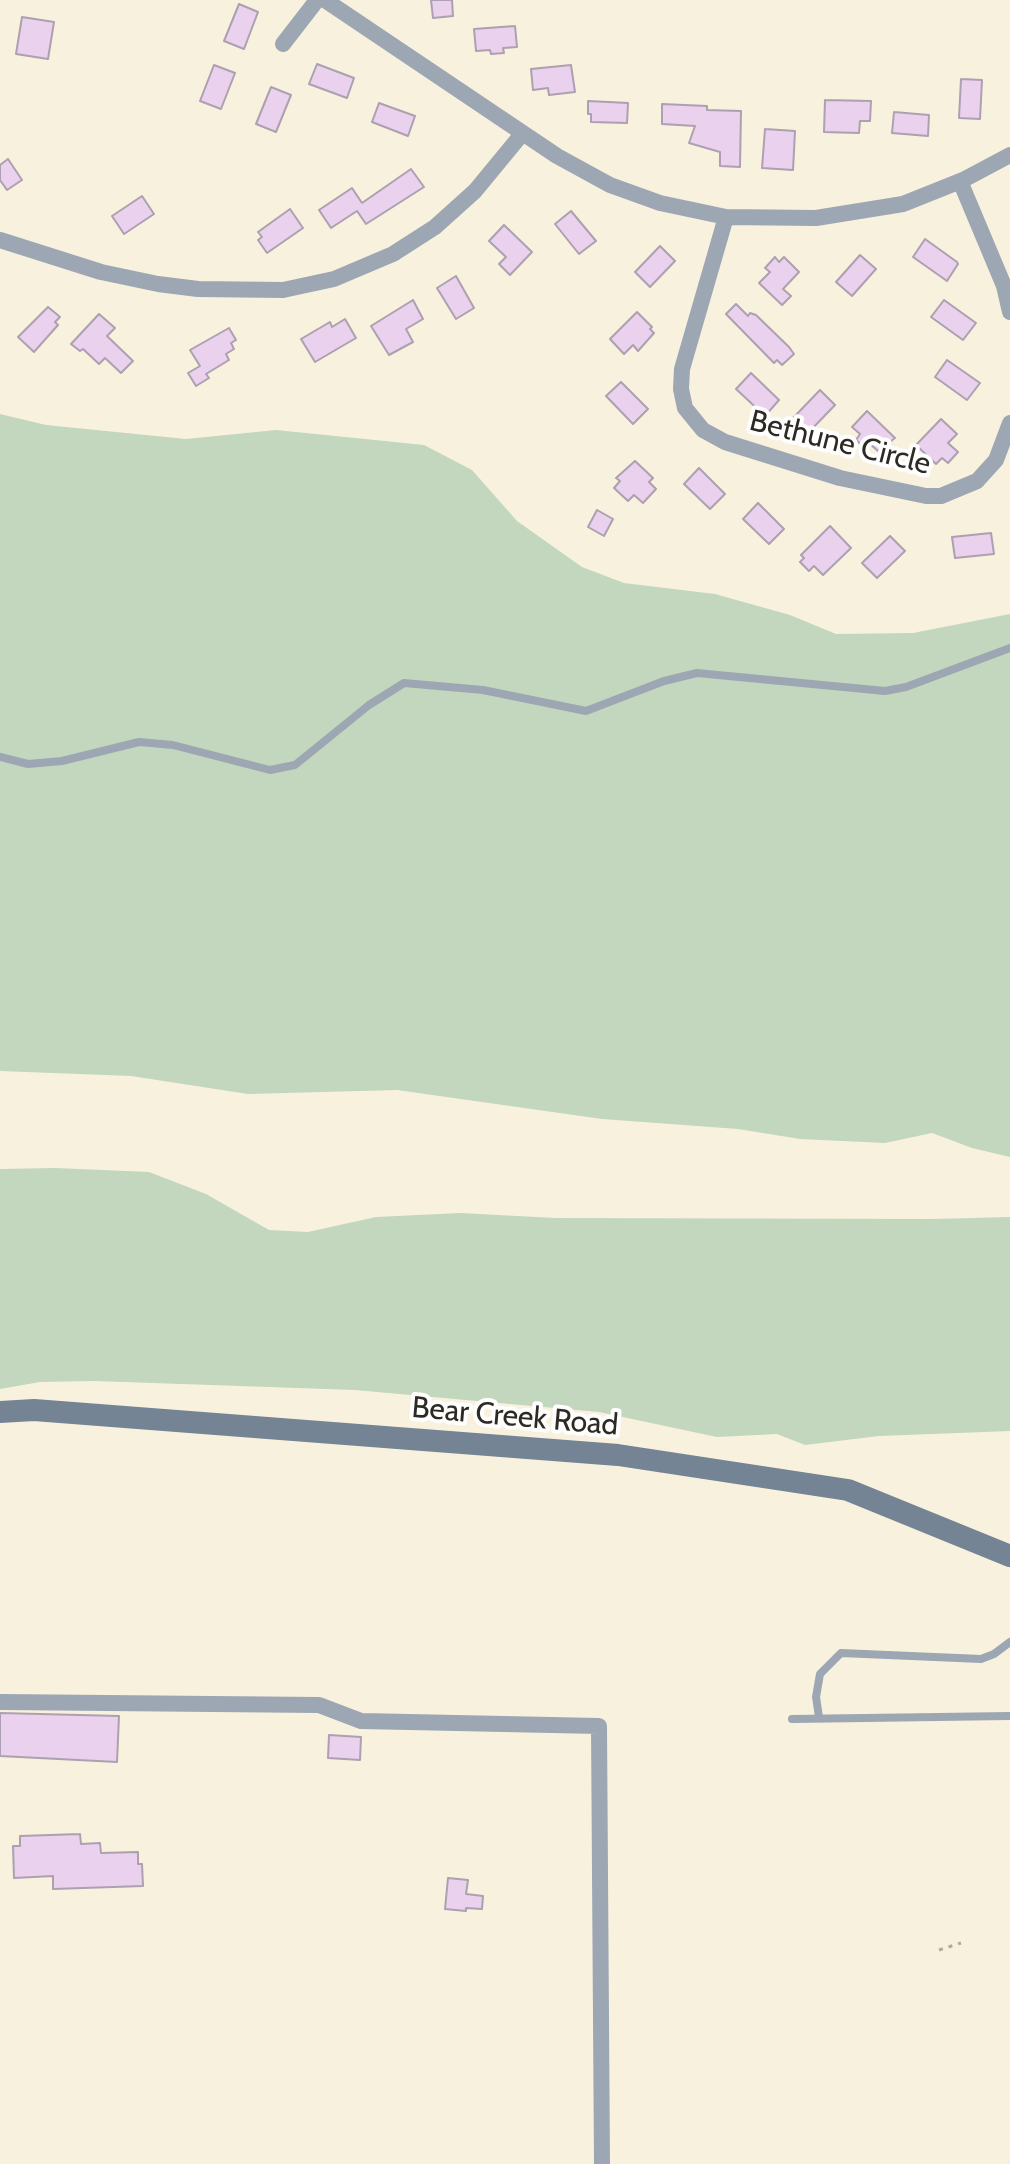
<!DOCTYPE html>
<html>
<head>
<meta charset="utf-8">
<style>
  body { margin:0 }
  canvas { display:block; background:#f8f1dd }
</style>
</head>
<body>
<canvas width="1010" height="2164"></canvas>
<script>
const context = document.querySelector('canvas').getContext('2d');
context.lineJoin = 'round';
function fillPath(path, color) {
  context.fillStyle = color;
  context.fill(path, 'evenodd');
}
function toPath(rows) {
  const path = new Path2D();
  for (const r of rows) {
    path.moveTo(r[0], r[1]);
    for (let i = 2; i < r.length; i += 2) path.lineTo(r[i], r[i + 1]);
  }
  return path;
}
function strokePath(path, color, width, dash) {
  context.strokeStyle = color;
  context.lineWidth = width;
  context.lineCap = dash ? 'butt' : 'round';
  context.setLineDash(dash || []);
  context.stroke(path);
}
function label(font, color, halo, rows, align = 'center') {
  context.font = font + ' Cabin,sans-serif';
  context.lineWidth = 8;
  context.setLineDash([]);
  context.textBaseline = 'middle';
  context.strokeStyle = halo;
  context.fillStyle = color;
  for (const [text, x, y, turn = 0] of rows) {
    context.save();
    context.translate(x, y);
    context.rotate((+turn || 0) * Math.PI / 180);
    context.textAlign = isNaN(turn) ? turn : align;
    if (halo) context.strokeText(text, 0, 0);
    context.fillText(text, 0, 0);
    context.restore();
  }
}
fillPath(toPath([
  [0,414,46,425,186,439,276,430,424,445,472,470,517,521,582,567,624,583,715,594,790,615,836,634,913,633,1010,614,1010,1157,972,1148,932,1133,885,1143,800,1139,738,1129,602,1119,397,1090,248,1094,131,1076,0,1071],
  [55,1168,149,1172,206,1194,269,1230,308,1232,376,1217,460,1213,555,1218,933,1219,1010,1217,1010,1431,879,1436,805,1445,777,1434,717,1437,599,1412,355,1390,95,1381,40,1382,0,1389,0,1169]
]), '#c3d7be');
const building = toPath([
  [431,0,452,0,453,16,433,18,431,0],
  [239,4,258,12,244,49,224,41,239,4],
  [22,17,54,22,48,59,16,54,22,17],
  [515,26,517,47,503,48,504,53,491,54,490,50,476,51,474,29,515,26],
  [317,64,354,78,347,98,309,84,317,64],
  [214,65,235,73,221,109,200,101,214,65],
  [571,65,575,92,549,95,548,88,533,90,531,69,571,65],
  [961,79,982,80,980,119,959,118,961,79],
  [271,87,291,95,276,132,256,124,271,87],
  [825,100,871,101,870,121,860,121,859,133,824,132,825,100],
  [588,101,628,103,627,123,591,122,591,114,588,114,588,101],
  [379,103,415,116,408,136,372,122,379,103],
  [662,104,707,106,707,110,741,111,740,167,720,166,720,152,689,143,695,126,662,124,662,104],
  [894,112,929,115,928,136,892,133,894,112],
  [765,129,795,131,793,170,762,168,765,129],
  [8,159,22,180,7,190,0,180,0,165,8,159],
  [411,169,424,187,366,224,357,211,331,228,319,210,352,188,362,203,411,169],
  [142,196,154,214,124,234,112,216,142,196],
  [290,209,303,228,267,253,258,240,262,237,258,232,290,209],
  [571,211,596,241,579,254,555,224,571,211],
  [504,225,532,252,510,275,499,264,506,257,489,241,504,225],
  [925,239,957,262,958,264,947,281,913,257,925,239],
  [660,246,675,261,650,287,635,272,660,246],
  [860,255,876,269,852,296,836,282,860,255],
  [775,257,779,262,784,257,799,272,783,289,791,296,782,305,759,283,770,272,765,268,775,257],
  [456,276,474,308,456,319,437,288,456,276],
  [413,300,423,319,406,329,413,342,389,355,371,326,413,300],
  [944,300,976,323,963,340,931,317,944,300],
  [736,304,748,316,750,313,756,315,789,347,794,354,782,365,777,360,774,363,726,314,736,304],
  [48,307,60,317,55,322,58,325,34,352,18,337,48,307],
  [637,312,652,327,650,329,654,333,638,351,633,345,624,354,610,339,637,312],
  [99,314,115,328,107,336,133,361,121,373,105,358,99,364,83,349,80,351,71,344,99,314],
  [345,319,356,338,315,362,301,339,330,322,332,327,345,319],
  [229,328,236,340,231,343,234,349,226,354,229,360,206,374,209,378,196,386,188,373,200,366,190,350,229,328],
  [947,360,980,383,967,400,935,377,947,360],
  [751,373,779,400,765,416,736,389,751,373],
  [621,382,648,409,633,424,606,396,621,382],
  [820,390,835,405,808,433,793,418,820,390],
  [867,411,895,438,878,451,870,444,866,449,856,440,860,434,852,427,867,411],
  [941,419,957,434,948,443,958,452,948,463,942,458,936,464,916,445,941,419],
  [635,461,653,478,649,482,656,489,643,503,634,495,628,501,614,488,620,481,616,478,635,461],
  [699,468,725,494,710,509,684,484,699,468],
  [758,503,784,529,769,544,743,519,758,503],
  [597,510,613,519,604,536,588,527,597,510],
  [830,526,851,548,823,575,814,566,809,571,800,562,804,558,801,555,830,526],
  [991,533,994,554,955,558,952,537,991,533],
  [890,536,905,551,877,578,862,563,890,536],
  [0,1713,119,1716,117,1762,0,1756,0,1713],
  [329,1735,361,1737,360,1760,328,1758,329,1735],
  [80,1834,81,1844,100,1843,101,1853,138,1852,138,1864,142,1864,143,1886,53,1889,53,1876,14,1878,13,1846,20,1846,20,1836,80,1834],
  [448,1878,468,1880,466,1894,483,1896,482,1909,466,1908,466,1911,445,1909,448,1878]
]);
fillPath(building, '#ead1ee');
strokePath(building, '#ada0b0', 2);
strokePath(toPath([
  [939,1950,961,1943]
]), '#b1ab9c', 3, [4, 6]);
strokePath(toPath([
  [0,757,28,764,62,761,139,742,173,745,270,770,295,765,369,705,404,683,483,690,586,711,664,681,697,673,885,691,906,687,1010,648],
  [819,1717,816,1697,820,1674,841,1653,981,1659,994,1654,1010,1642],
  [792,1719,1010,1716]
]), '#9da7b3', 8);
strokePath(toPath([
  [325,0,557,156,610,185,660,203,726,217,816,218,903,204,963,180,1010,155],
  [283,44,317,0],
  [960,181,1004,286,1010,312],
  [726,217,682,369,681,389,685,408,703,430,725,442,840,478,926,496,941,496,977,481,996,460,1010,423],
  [0,240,101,272,158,284,198,289,283,290,334,279,393,254,435,227,475,191,522,134],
  [0,1702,319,1705,361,1721,599,1726,602,2164]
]), '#9da7b3', 16);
strokePath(toPath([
  [0,1412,34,1410,618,1455,848,1490,1010,1556]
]), '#748495', 22);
label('30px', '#2d2a23', '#fefefe', [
  ["Bethune Circle",840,443,14],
  ["Bear Creek Road",515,1417,5]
]);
</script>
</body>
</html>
